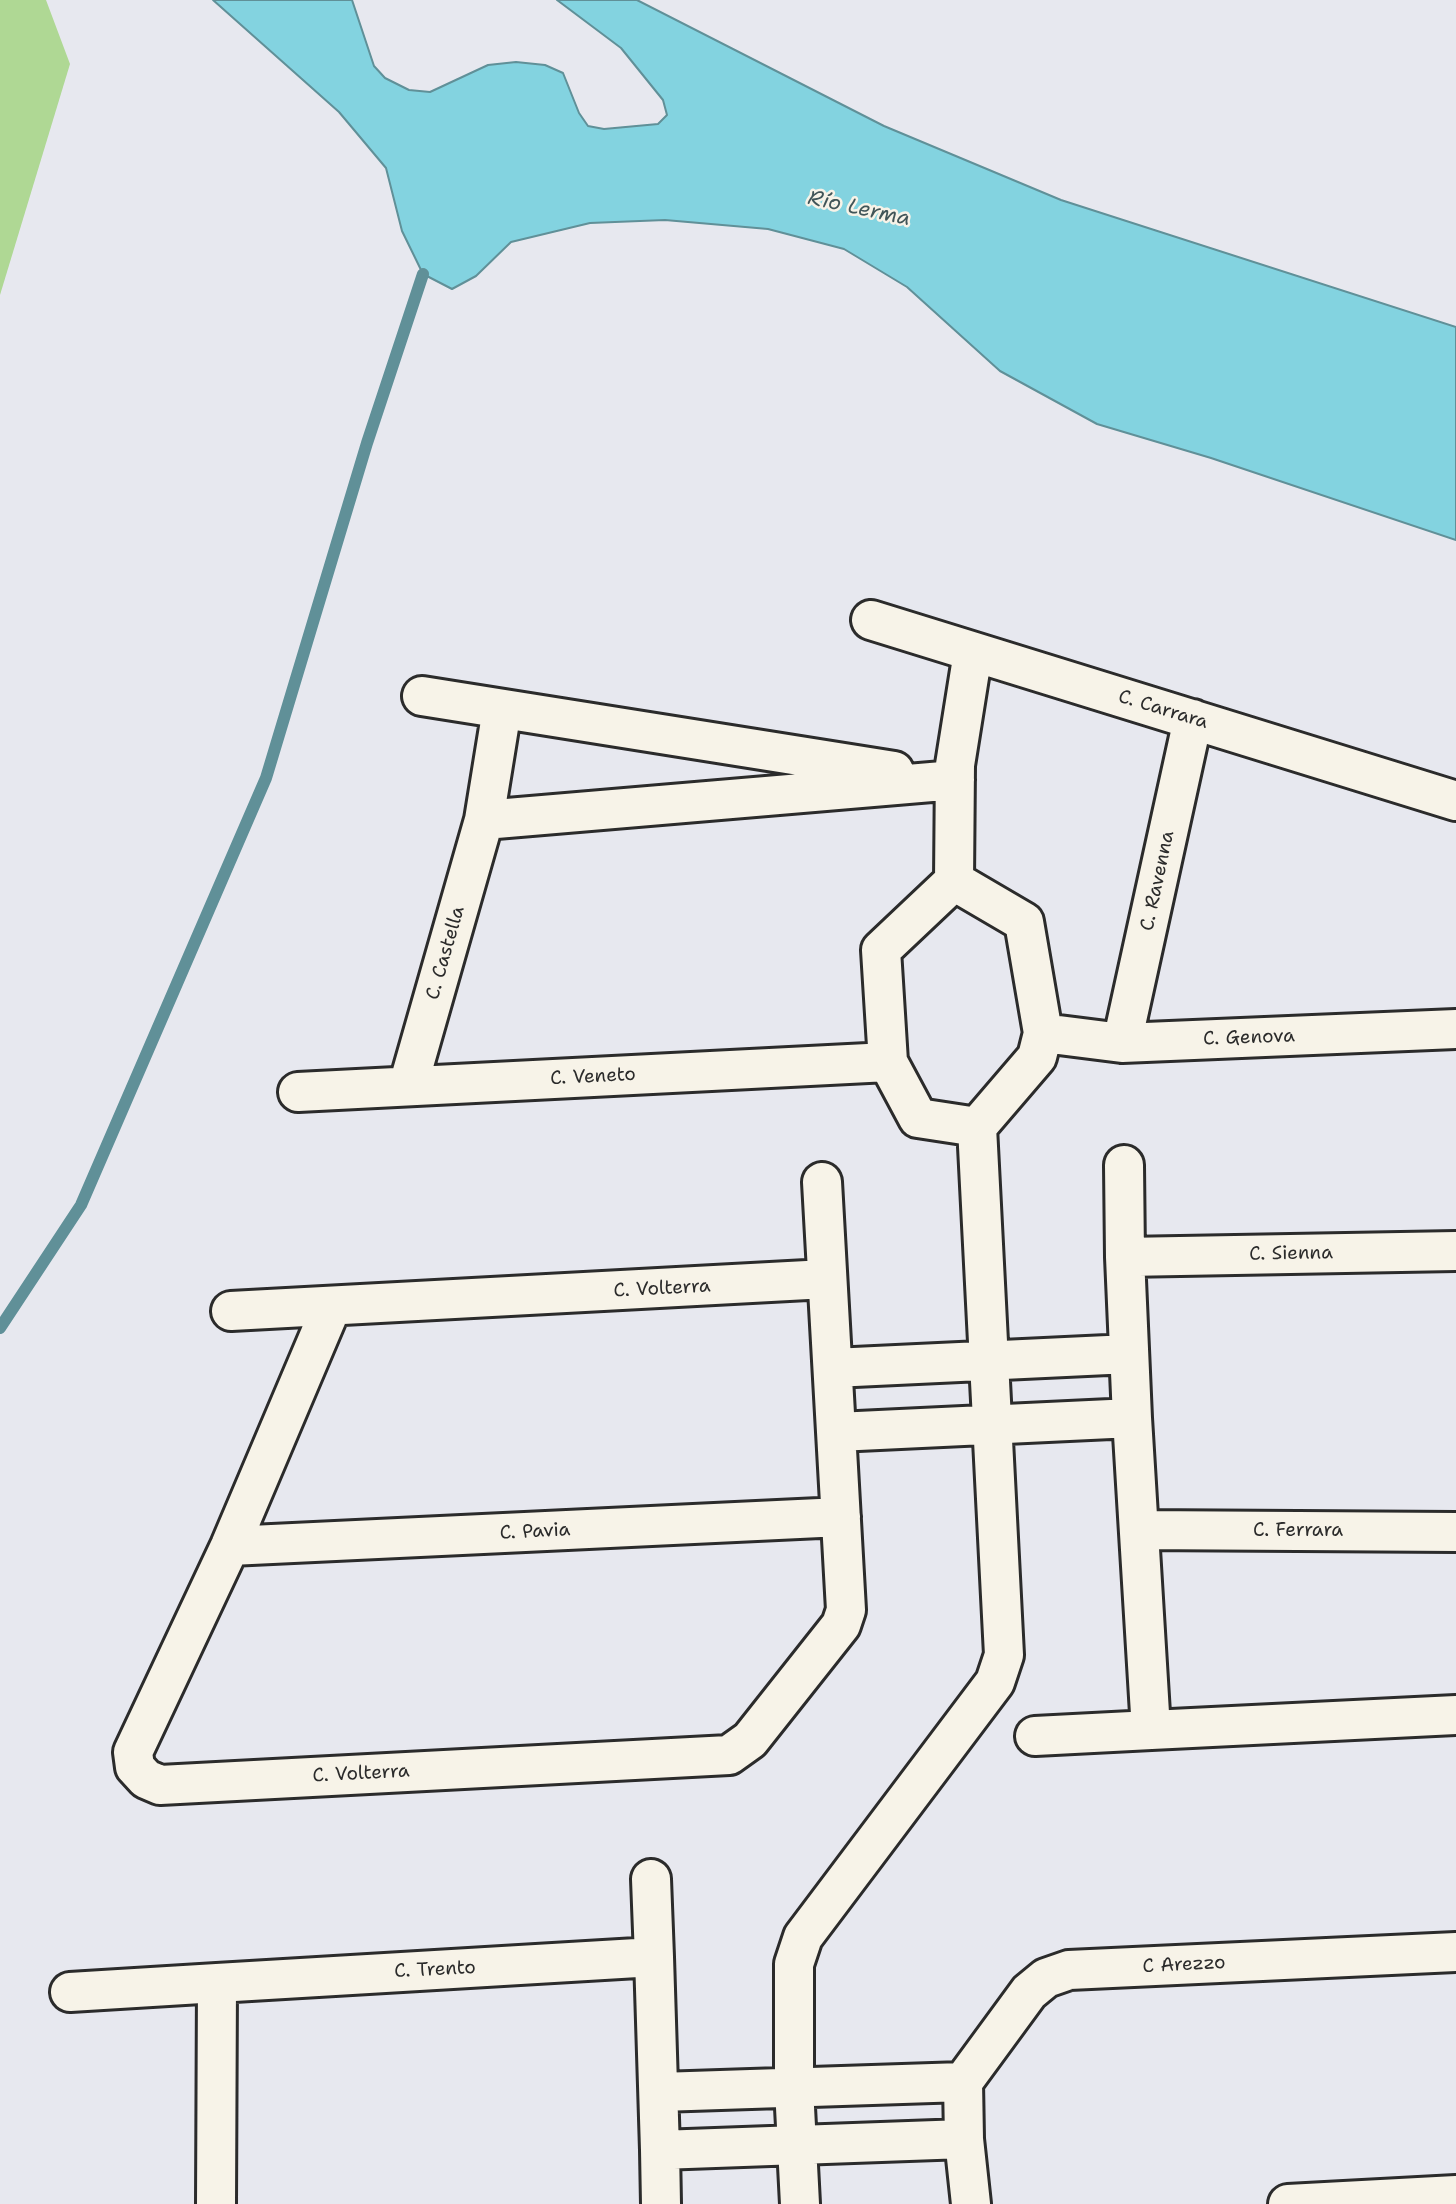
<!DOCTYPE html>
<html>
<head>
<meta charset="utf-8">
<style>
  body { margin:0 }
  canvas { display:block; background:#e7e8ef }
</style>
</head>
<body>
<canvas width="1456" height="2204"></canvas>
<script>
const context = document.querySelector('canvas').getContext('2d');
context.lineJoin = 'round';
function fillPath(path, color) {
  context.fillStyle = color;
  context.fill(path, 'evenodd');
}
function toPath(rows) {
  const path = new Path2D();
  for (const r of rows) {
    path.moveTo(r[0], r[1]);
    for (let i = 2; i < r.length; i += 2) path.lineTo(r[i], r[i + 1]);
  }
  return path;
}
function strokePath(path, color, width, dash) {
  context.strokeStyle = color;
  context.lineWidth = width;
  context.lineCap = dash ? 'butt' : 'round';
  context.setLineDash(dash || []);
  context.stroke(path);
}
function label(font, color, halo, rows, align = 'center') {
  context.font = font + ' "Shantell Sans",sans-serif';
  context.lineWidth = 5;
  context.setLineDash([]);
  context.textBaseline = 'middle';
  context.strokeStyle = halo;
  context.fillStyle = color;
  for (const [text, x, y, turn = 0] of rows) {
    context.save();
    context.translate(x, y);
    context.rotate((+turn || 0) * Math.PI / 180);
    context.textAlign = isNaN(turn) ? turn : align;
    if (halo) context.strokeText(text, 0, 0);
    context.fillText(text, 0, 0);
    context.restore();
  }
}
fillPath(toPath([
  [0,0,46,0,70,64,0,295]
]), '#afd894');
const water = toPath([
  [213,0,352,0,374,66,385,78,409,90,430,92,488,65,516,62,545,65,563,73,579,113,588,126,604,129,658,124,667,115,663,100,621,48,557,0,637,0,884,126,1061,200,1456,327,1456,540,1211,458,1097,424,1000,371,907,287,844,249,768,229,665,220,590,223,511,242,476,276,452,289,423,274,402,231,386,168,339,112,213,0]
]);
fillPath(water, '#83d3e0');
strokePath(water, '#609098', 2);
strokePath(toPath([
  [0,1328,81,1205,266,778,367,443,423,274]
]), '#609098', 12);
const minor = toPath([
  [871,620,1456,801],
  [973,652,955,765,954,881,881,950,888,1062,918,1118,977,1127],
  [422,696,894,771],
  [502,709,484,820,955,780],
  [1043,1033,1122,1043,1456,1029],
  [1122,1043,1193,719],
  [408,1086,484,820],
  [298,1092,888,1062],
  [1124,1165,1125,1257],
  [331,1308,230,1546,133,1752,135,1767,146,1779,160,1785,729,1755,750,1740,841,1625,846,1610,822,1182],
  [231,1311,826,1279],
  [833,1368,1129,1354],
  [1132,1418,1125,1257,1456,1251],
  [837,1432,1132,1418,1151,1730,1456,1715],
  [1139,1530,1456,1532],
  [230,1546,841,1517],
  [1035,1736,1151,1730],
  [651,1879,654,1957],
  [70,1992,217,1983],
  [660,2092,963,2082],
  [216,2204,217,1983,654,1957,660,2150],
  [661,2204,660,2150,964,2139],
  [800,2204,794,2088,794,1964,803,1937,995,1682,1004,1655,977,1127,1037,1057,1043,1033,1024,922,954,881],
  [971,2204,964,2139,963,2082,1029,1992,1046,1978,1069,1970,1456,1952],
  [1288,2204,1456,2195]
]);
strokePath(minor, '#2b2b2b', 44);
strokePath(minor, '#f7f3e8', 38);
label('19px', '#2b2b2b', '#f7f3e8', [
  ["C. Carrara",1163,710,17],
  ["C. Ravenna",1158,881,-78],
  ["C. Castella",446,953,-74],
  ["C. Genova",1249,1038,-2],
  ["C. Veneto",593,1077,-3],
  ["C. Sienna",1291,1254,-1],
  ["C. Volterra",662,1289,-3],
  ["C. Ferrara",1298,1531],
  ["C. Pavia",535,1532,-3],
  ["C. Volterra",361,1774,-3],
  ["C Arezzo",1184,1965,-3],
  ["C. Trento",435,1970,-3]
]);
label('italic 21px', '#415558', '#f7f3e8', [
  ["Río Lerma",859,209,12]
]);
</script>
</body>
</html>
